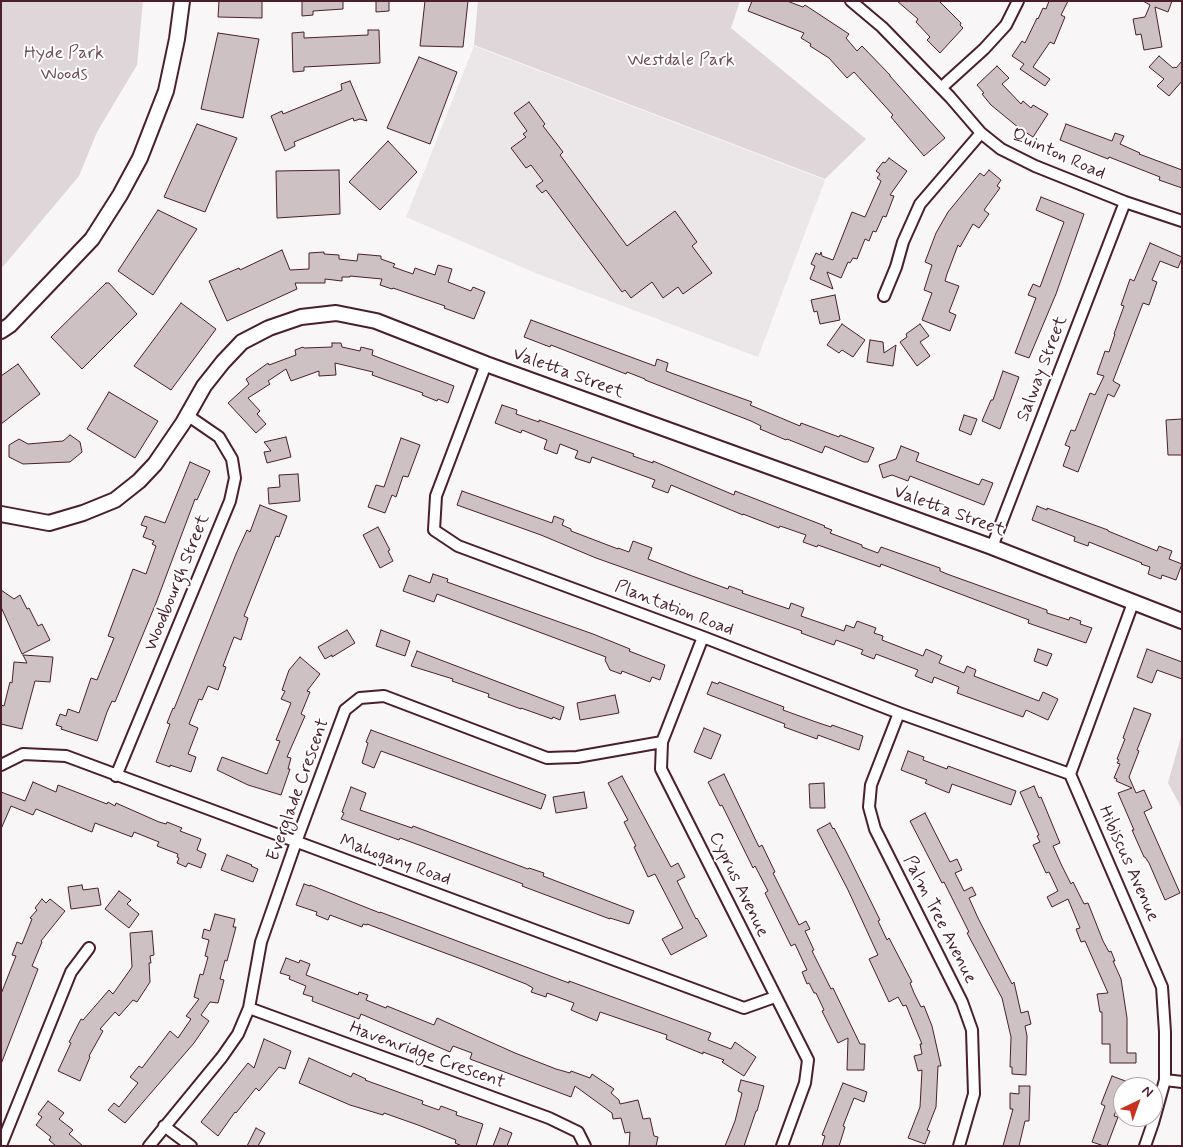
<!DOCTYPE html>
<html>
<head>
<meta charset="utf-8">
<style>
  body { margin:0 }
  #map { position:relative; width:1183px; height:1147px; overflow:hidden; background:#f8f6f7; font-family:Mynerve,sans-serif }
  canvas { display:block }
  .frame { position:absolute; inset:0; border:2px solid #4a1f2b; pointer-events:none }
  .north { position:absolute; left:1113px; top:1077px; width:50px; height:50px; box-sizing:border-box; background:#fff; border:1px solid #b7a5aa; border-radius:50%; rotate:42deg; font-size:14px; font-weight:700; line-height:20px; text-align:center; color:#4a1f2b }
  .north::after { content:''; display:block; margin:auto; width:18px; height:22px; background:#c8321e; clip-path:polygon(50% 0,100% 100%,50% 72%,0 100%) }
</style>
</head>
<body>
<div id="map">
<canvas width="1183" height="1147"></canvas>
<div class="frame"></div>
<div class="north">N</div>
</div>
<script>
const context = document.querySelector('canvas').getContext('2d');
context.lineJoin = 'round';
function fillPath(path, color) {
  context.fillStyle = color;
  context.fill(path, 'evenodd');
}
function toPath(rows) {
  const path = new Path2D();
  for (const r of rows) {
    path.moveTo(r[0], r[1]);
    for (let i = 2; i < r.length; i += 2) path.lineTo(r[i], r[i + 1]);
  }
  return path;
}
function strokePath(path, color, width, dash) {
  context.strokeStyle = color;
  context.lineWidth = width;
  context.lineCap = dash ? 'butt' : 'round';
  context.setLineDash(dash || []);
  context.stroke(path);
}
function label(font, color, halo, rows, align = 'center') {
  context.font = font + ' Mynerve,sans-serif';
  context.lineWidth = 4;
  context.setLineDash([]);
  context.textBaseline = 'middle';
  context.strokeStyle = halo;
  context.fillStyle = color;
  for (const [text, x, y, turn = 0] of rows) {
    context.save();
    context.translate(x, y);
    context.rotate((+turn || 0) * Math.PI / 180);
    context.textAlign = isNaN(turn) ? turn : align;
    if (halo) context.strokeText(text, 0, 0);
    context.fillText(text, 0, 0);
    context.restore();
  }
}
fillPath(toPath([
  [474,46,825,180,758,357,533,272,406,217]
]), '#ebe6e8');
fillPath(toPath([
  [1,1,143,1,137,65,97,132,79,176,1,269],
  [478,1,740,1,731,28,866,139,825,179,474,45],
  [1182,733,1182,809,1168,783]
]), '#ded6d9');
const building = toPath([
  [219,1,262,1,262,18,218,17,219,1],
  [302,1,343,1,343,9,313,11,313,15,302,16,302,1],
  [376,1,389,1,389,11,376,12,376,1],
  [425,1,468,1,463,47,420,46,425,1],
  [752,1,787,1,803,7,805,5,849,34,846,38,857,51,862,46,890,75,890,76,945,138,924,156,891,117,893,115,854,72,847,78,829,58,810,46,811,44,801,38,804,33,748,11,752,1],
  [897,1,939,1,961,23,960,25,963,28,940,53,927,40,930,37,916,22,918,19,897,1],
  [1049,1,1068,1,1061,15,1065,17,1054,44,1050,42,1033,67,1050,79,1045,86,1020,69,1024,64,1012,56,1022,41,1025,43,1037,18,1038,19,1043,8,1046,9,1049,1],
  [1143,1,1172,1,1168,12,1155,7,1162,47,1144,50,1141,34,1136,35,1133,19,1145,17,1150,5,1143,1],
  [368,30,379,30,380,63,304,67,304,71,293,72,292,33,304,32,304,38,368,35,368,30],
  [218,33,259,39,243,118,201,109,218,33],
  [1159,56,1173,68,1175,67,1176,68,1182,61,1182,81,1169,96,1157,86,1164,79,1149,67,1159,56],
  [419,57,457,72,430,144,387,128,419,57],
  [997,66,1009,78,1002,84,1021,104,1023,101,1031,108,1033,105,1048,114,1033,137,1019,128,991,105,982,94,984,93,977,85,997,66],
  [350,81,367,121,360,119,354,121,353,118,294,142,295,146,285,151,271,116,282,111,283,114,342,90,341,84,350,81],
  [529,102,545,124,543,126,563,152,560,155,627,246,675,211,697,242,692,246,712,273,683,294,678,287,663,298,652,282,631,298,625,290,622,292,546,190,542,193,536,186,543,181,531,165,526,168,511,148,526,137,523,134,527,131,514,113,529,102],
  [197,124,237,138,205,212,164,197,197,124],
  [1066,124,1112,141,1115,133,1124,136,1120,144,1140,153,1139,154,1182,170,1182,188,1159,180,1160,177,1109,157,1108,159,1060,140,1066,124],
  [388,141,417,172,380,210,349,182,388,141],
  [889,158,907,171,890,195,894,196,886,217,883,216,876,232,873,231,869,241,865,239,857,259,853,258,850,263,848,262,841,278,827,272,833,289,810,279,815,266,811,264,816,253,820,255,821,252,822,256,833,260,852,212,865,217,881,181,877,178,880,174,876,171,883,162,885,163,889,158],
  [339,170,340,214,277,218,276,171,339,170],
  [989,170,1001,180,997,186,1000,188,984,210,989,214,979,228,973,224,960,247,958,245,947,274,945,281,959,286,949,312,956,315,950,331,922,320,932,293,924,290,932,265,925,262,936,233,948,212,980,173,984,176,989,170],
  [1041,197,1084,214,1056,294,1029,358,1015,353,1036,298,1028,295,1033,284,1040,287,1064,222,1036,210,1041,197],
  [158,210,197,229,153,295,118,271,158,210],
  [1150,243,1182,257,1182,258,1178,268,1160,261,1152,280,1157,282,1149,305,1143,303,1113,381,1120,385,1114,397,1108,394,1078,472,1063,466,1070,447,1065,445,1071,430,1075,431,1090,393,1095,395,1104,376,1097,374,1105,351,1109,352,1115,334,1114,334,1124,306,1121,305,1130,279,1134,281,1150,243],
  [282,250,290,270,309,269,309,253,324,252,324,254,339,255,339,259,357,261,358,254,381,256,381,259,395,264,393,267,413,274,415,268,435,275,438,265,452,269,448,282,471,291,473,287,485,292,474,319,444,308,445,306,393,288,392,289,380,285,382,279,350,276,350,277,342,277,342,281,325,279,325,283,295,283,297,289,227,321,209,281,239,268,240,270,282,250],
  [106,283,109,283,137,314,82,369,51,337,106,283],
  [835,295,840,320,820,324,817,311,814,312,811,300,835,295],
  [181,303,216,329,171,390,134,366,181,303],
  [531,320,655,366,657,359,668,363,666,371,674,374,752,402,750,405,800,426,801,423,839,437,840,435,874,448,868,462,864,462,825,446,822,453,787,439,786,440,760,429,761,426,751,421,645,380,645,379,627,372,626,374,551,345,550,347,524,337,531,320],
  [842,324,865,340,853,357,842,350,839,353,827,345,842,324],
  [920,324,929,336,920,342,930,356,917,366,900,342,907,337,906,334,920,324],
  [870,340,883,342,884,353,896,345,893,366,867,362,870,340],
  [332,343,341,343,342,347,360,351,361,347,373,350,372,355,454,386,448,403,438,399,437,401,422,395,423,393,372,375,373,372,335,363,336,375,319,376,319,371,291,381,286,369,268,381,270,384,248,398,260,411,257,414,266,424,256,433,228,403,249,384,246,379,268,363,269,365,296,355,295,350,303,347,304,348,332,347,332,343],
  [18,364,40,394,1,424,1,376,18,364],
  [1003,371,1019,377,1000,429,982,421,991,400,993,400,1003,371],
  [109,392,158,421,135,458,87,429,109,392],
  [502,405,517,410,516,414,539,422,539,420,634,454,633,456,653,463,653,461,734,495,735,491,825,526,824,527,832,530,830,533,862,545,862,547,878,553,881,547,940,568,940,571,947,574,1047,610,1047,613,1069,620,1070,617,1081,621,1080,624,1092,628,1086,643,1028,623,1029,620,881,564,880,567,818,545,817,547,803,542,806,535,780,526,779,528,743,514,743,515,671,485,668,493,652,487,655,480,592,457,590,463,575,458,578,451,560,444,557,454,544,449,547,440,522,430,521,433,495,423,502,405],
  [964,415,977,419,971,435,959,430,964,415],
  [1182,419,1182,455,1168,455,1166,420,1182,419],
  [70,435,80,442,82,452,70,462,23,464,9,457,9,445,19,439,28,444,63,441,70,435],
  [286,437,291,457,267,463,264,452,271,451,264,442,286,437],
  [401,438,420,445,408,477,403,476,396,497,392,495,385,513,368,507,376,485,384,487,401,438],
  [901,446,919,453,916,461,979,485,982,479,993,483,984,505,910,476,908,481,892,475,883,478,879,465,896,459,901,446],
  [190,462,210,471,197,500,195,499,156,603,115,702,112,701,107,712,97,741,61,729,62,727,56,725,60,714,66,716,68,709,79,713,91,678,97,680,114,638,108,636,133,569,146,574,156,546,152,544,154,541,143,537,147,527,141,525,145,516,165,523,190,462],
  [298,474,300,501,269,504,268,488,280,487,279,475,298,474],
  [462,491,552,523,554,516,564,520,562,525,571,529,571,531,618,549,618,548,629,552,633,541,652,548,648,559,692,576,728,589,729,586,743,591,742,593,789,609,791,603,804,608,801,616,844,631,846,625,854,628,857,621,876,628,874,633,883,636,882,640,923,656,926,649,942,656,939,663,964,673,967,666,976,670,974,676,1039,701,1043,692,1058,699,1048,720,1026,710,1023,717,957,693,959,687,934,677,932,683,915,676,918,670,876,654,874,659,861,654,863,650,836,640,834,645,801,633,802,631,596,558,541,535,457,505,462,491],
  [260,505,287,516,279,537,276,536,244,616,248,618,241,640,234,637,223,666,226,667,218,690,208,686,202,700,199,699,189,724,198,728,188,754,196,757,191,772,170,765,170,767,156,762,170,724,167,723,173,708,174,709,236,554,247,530,250,532,260,505],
  [1037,506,1047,510,1047,508,1108,530,1108,531,1157,551,1159,546,1172,551,1169,559,1182,564,1176,580,1162,575,1161,579,1148,574,1150,567,1141,564,1142,563,1089,542,1088,546,1074,541,1075,537,1032,520,1037,506],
  [378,527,390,550,388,551,393,561,380,568,363,535,378,527],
  [433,574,448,579,447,582,593,634,630,649,629,651,665,665,660,680,652,677,650,682,622,671,621,674,610,670,605,660,606,657,437,594,434,602,403,591,409,575,430,583,433,574],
  [1,590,14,599,20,595,27,609,29,608,38,626,42,624,50,640,22,654,1,607,1,590],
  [347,630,355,643,332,657,332,655,325,659,318,647,347,630],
  [381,630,410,641,405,656,376,646,381,630],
  [1038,649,1052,654,1047,666,1034,661,1038,649],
  [1147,649,1182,662,1182,679,1157,670,1152,683,1137,677,1147,649],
  [417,651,564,707,560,720,553,717,552,719,521,708,521,709,488,697,489,694,452,681,453,679,411,666,417,651],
  [23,655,53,657,50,682,35,681,22,729,1,724,1,705,4,706,10,682,12,683,14,662,27,663,23,655],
  [300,657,320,674,307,691,310,692,301,714,305,716,287,757,291,758,288,769,290,769,281,795,248,785,217,770,222,757,267,774,280,741,276,740,291,703,281,699,285,691,282,690,289,670,300,657],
  [712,682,718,684,719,682,750,694,784,707,783,710,816,722,831,727,832,725,863,736,859,750,818,735,817,739,784,727,785,724,707,694,712,682],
  [615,695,619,713,580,720,577,703,615,695],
  [1134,708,1151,714,1137,750,1139,751,1129,777,1136,793,1144,790,1152,808,1144,812,1180,893,1165,900,1149,863,1145,857,1144,857,1132,830,1134,830,1118,793,1132,788,1116,781,1117,779,1114,778,1120,764,1117,763,1119,760,1117,759,1125,739,1123,738,1134,708],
  [704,728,721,735,711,759,694,752,704,728],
  [371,730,546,795,541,809,381,751,374,768,362,763,368,743,366,742,371,730],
  [908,751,924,757,923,760,947,769,948,766,1016,791,1011,805,952,784,949,793,925,783,927,780,901,770,908,751],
  [724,774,759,847,762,845,775,872,773,873,799,925,806,921,810,929,805,931,814,950,812,951,831,989,833,988,860,1044,865,1044,864,1070,847,1070,848,1038,838,1043,822,1011,824,1010,816,993,814,993,809,983,807,984,802,972,807,970,795,944,791,946,765,893,768,891,755,866,753,868,722,805,720,806,708,782,724,774],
  [622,776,671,867,678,863,685,877,677,881,696,919,697,918,707,936,671,955,662,939,683,928,655,874,648,877,634,847,636,846,624,822,628,820,608,783,622,776],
  [33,782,56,792,58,785,107,804,108,802,115,806,116,803,159,822,166,824,167,822,182,828,180,831,201,839,197,850,206,854,201,868,188,863,186,867,177,863,179,858,177,857,178,854,157,846,159,842,134,832,132,837,95,823,92,832,36,809,33,815,11,806,1,829,1,792,25,801,33,782],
  [824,783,825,808,810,808,809,784,824,783],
  [1034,786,1039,798,1041,797,1060,843,1053,846,1061,864,1071,884,1073,882,1084,904,1088,903,1103,941,1109,952,1111,951,1115,961,1113,961,1121,979,1127,1018,1127,1053,1136,1053,1136,1063,1110,1063,1110,1044,1102,1044,1102,1012,1100,1012,1097,994,1108,993,1085,941,1081,942,1076,929,1080,928,1068,899,1052,907,1047,897,1058,891,1049,872,1046,873,1033,845,1040,842,1037,836,1039,835,1020,792,1034,786],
  [351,787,366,793,360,810,412,828,413,826,528,869,529,868,544,873,543,876,634,911,629,924,610,918,610,919,522,886,523,884,438,852,400,838,399,840,341,819,344,813,342,812,351,787],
  [584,792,587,808,556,813,553,797,584,792],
  [925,813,950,862,957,859,962,870,955,873,964,891,972,887,976,895,969,898,978,918,1012,984,1014,982,1021,1013,1028,1011,1031,1024,1025,1026,1027,1036,1026,1075,1012,1074,1012,1067,1010,1067,1011,1037,1002,998,967,933,969,932,944,882,942,883,910,821,925,813],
  [830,823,833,829,834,828,846,851,880,920,878,921,887,940,889,938,912,982,910,983,914,993,921,1007,924,1006,932,1026,941,1066,938,1066,936,1107,927,1130,930,1131,925,1144,908,1138,920,1107,922,1070,918,1071,914,1056,922,1054,920,1044,922,1044,906,1005,903,1006,898,997,889,1002,869,959,878,955,848,890,817,830,830,823],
  [227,855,252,865,251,866,258,869,253,882,221,870,227,855],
  [304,884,310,886,310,885,380,913,380,912,569,983,569,981,711,1033,708,1040,731,1049,735,1042,756,1057,744,1076,722,1062,724,1060,703,1052,703,1054,666,1039,667,1035,600,1012,597,1021,571,1010,574,1003,547,993,546,997,531,992,533,988,526,984,480,966,367,924,367,925,363,924,362,927,330,915,328,920,316,915,317,912,296,905,304,884],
  [82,885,83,890,98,888,101,905,71,909,68,887,82,885],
  [119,891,131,900,127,904,139,914,129,928,105,909,119,891],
  [42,899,46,903,50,899,65,911,41,941,42,942,32,966,38,969,1,1064,1,994,16,956,12,955,17,942,22,944,32,919,30,918,37,910,35,908,42,899],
  [215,914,235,919,233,927,236,927,227,961,225,960,220,979,224,980,218,1003,210,1002,201,1015,209,1021,194,1043,125,1123,108,1110,114,1103,119,1107,138,1083,130,1077,139,1066,142,1068,170,1031,178,1038,191,1019,186,1016,199,999,194,997,200,974,203,975,208,957,205,956,209,940,202,938,204,929,210,931,215,914],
  [152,931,154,955,150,956,151,963,149,963,150,982,137,1002,133,1000,119,1016,115,1012,100,1029,103,1031,89,1056,90,1057,80,1081,58,1071,71,1043,69,1042,81,1019,83,1020,109,990,113,994,132,967,130,933,152,931],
  [286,958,299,963,300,960,310,964,306,975,358,995,359,992,368,995,366,1000,386,1008,387,1006,434,1025,437,1018,515,1053,556,1069,570,1073,571,1071,590,1078,592,1074,614,1089,611,1093,619,1100,620,1104,638,1100,643,1119,650,1118,654,1136,658,1137,656,1146,629,1146,630,1132,625,1133,621,1118,613,1119,612,1113,575,1086,571,1097,470,1059,472,1053,453,1046,450,1052,361,1014,359,1019,312,1001,313,997,303,994,306,986,289,979,290,976,280,973,286,958],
  [264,1039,291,1051,285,1069,279,1067,259,1091,256,1088,236,1113,235,1112,218,1136,201,1122,248,1063,254,1068,264,1039],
  [309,1058,351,1077,353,1073,366,1079,365,1080,423,1101,422,1104,439,1110,441,1106,457,1112,456,1115,483,1124,476,1146,462,1146,455,1143,456,1140,418,1125,384,1113,383,1115,350,1105,299,1083,309,1058],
  [1112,1076,1128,1082,1126,1087,1123,1087,1123,1093,1114,1116,1118,1117,1107,1146,1104,1146,1092,1142,1105,1106,1101,1104,1112,1076],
  [741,1080,764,1086,757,1111,756,1111,744,1146,725,1146,735,1121,742,1093,738,1091,741,1080],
  [843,1083,867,1092,864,1102,854,1098,843,1126,845,1127,839,1146,822,1146,825,1136,822,1135,843,1083],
  [1019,1086,1030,1086,1029,1121,1025,1121,1019,1146,1003,1146,1013,1109,1010,1109,1010,1093,1019,1094,1019,1086],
  [48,1101,64,1113,59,1119,73,1130,69,1134,83,1146,56,1146,49,1140,51,1137,36,1125,42,1117,38,1114,48,1101],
  [256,1128,265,1133,258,1146,247,1146,256,1128],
  [500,1128,512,1133,507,1146,493,1146,500,1128]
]);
fillPath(building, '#cdc1c4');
strokePath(building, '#4a1f2b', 1);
const street = toPath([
  [851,1,882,27,950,97,981,133,1001,149,1035,166,1125,202,1182,221],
  [941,88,984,49,1006,25,1018,1],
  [884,296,896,267,903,242,920,204,981,133],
  [486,364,436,496,434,530,458,546,703,637,899,713,1070,774],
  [992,547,1125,202],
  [1133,603,1070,774,1162,987,1165,1032,1165,1080,1153,1123,1145,1146],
  [703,637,662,742,661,769,808,1060,805,1083,782,1146],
  [899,713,871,785,869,807,875,829,962,1002,972,1030,974,1094,959,1146],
  [1,765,23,754,66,756,744,1008,775,997],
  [116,776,230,501,235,478,232,459,219,437,187,415],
  [249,1008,549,1118,578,1132,585,1146],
  [1165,1080,1182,1082],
  [164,1126,191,1146],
  [2,1143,71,972,89,948],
  [149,1146,222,1057,238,1034,249,1008,261,942,296,842,345,710,360,698,384,696,547,758,577,757,662,742]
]);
const secondary = toPath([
  [1,331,10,325,92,239,120,195,140,158,166,91,177,39,182,1],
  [1,514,49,523,83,513,115,500,139,481,155,464,183,423,204,386,223,362,242,342,269,328,301,317,336,313,376,321,486,364,992,547,1182,621]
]);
strokePath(street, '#4a1f2b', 14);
strokePath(secondary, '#4a1f2b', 18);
strokePath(street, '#fff', 10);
strokePath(secondary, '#fff', 14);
label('18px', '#6f4d56', '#fff', [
  ["Hyde Park",64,54],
  ["Woods",64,75],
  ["Westdale Park",681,61]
]);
label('18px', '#4a1f2b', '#fff', [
  ["Quinton Road",1058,155,24],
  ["Salway Street",1043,369,-69],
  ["Valetta Street",568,374,20],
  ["Valetta Street",949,512,20],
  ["Woodbourgh Street",178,583,-68],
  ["Plantation Road",674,609,21],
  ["Everglade Crescent",299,790,-70],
  ["Mahogany Road",395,861,20],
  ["Hibiscus Avenue",1128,864,66],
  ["Cyprus Avenue",738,885,64],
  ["Palm Tree Avenue",939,920,63],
  ["Havenridge Crescent",427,1056,20]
]);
</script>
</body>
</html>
